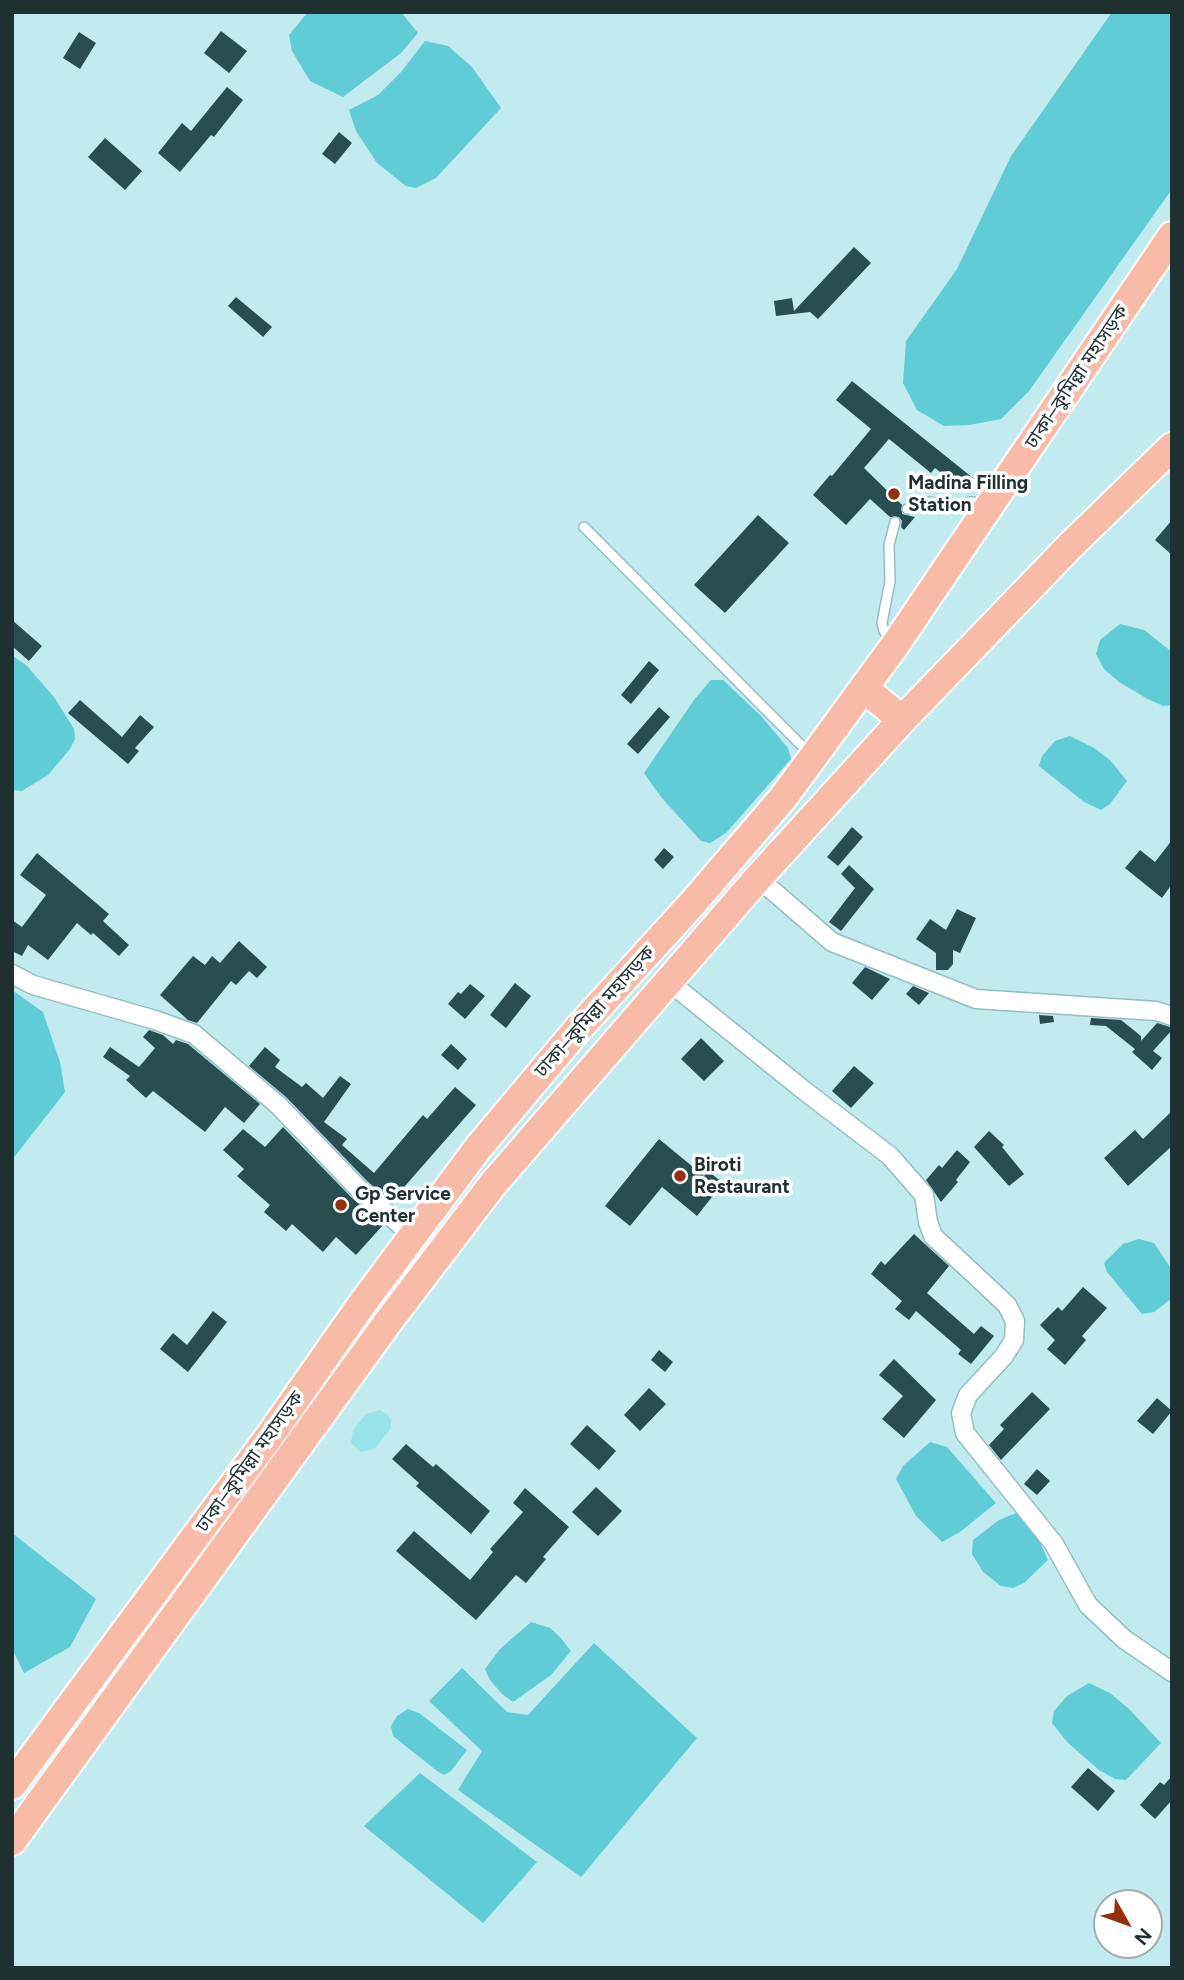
<!DOCTYPE html>
<html>
<head>
<meta charset="utf-8">
<style>
  body { margin:0 }
  #map { position:relative; width:1184px; height:1980px; overflow:hidden; background:#c1ebef; font-family:Figtree,sans-serif }
  canvas { display:block }
  .frame { position:absolute; inset:0; border:14px solid #1f3031; pointer-events:none }
  .north { position:absolute; left:1093px; top:1889px; width:70px; height:70px; box-sizing:border-box; background:#fff; border:2px solid #a5acad; border-radius:50%; rotate:130deg; font-size:19px; font-weight:700; line-height:28px; text-align:center; color:#1f3031 }
  .north::after { content:''; display:block; margin:auto; width:24px; height:32px; background:#963008; clip-path:polygon(50% 0,100% 100%,50% 72%,0 100%) }
</style>
</head>
<body>
<div id="map">
<canvas width="1184" height="1980"></canvas>
<div class="frame"></div>
<div class="north">N</div>
</div>
<script>
const context = document.querySelector('canvas').getContext('2d');
context.lineJoin = 'round';
function fillPath(path, color) {
  context.fillStyle = color;
  context.fill(path, 'evenodd');
}
function toPath(rows) {
  const path = new Path2D();
  for (const r of rows) {
    path.moveTo(r[0], r[1]);
    for (let i = 2; i < r.length; i += 2) path.lineTo(r[i], r[i + 1]);
  }
  return path;
}
function strokePath(path, color, width, dash) {
  context.strokeStyle = color;
  context.lineWidth = width;
  context.lineCap = dash ? 'butt' : 'round';
  context.setLineDash(dash || []);
  context.stroke(path);
}
function label(font, color, halo, rows, align = 'center') {
  context.font = font + ' Figtree,"Noto Sans Bengali",sans-serif';
  context.lineWidth = 7;
  context.setLineDash([]);
  context.textBaseline = 'middle';
  context.strokeStyle = halo;
  context.fillStyle = color;
  for (const [text, x, y, turn = 0] of rows) {
    context.save();
    context.translate(x, y);
    context.rotate((+turn || 0) * Math.PI / 180);
    context.textAlign = isNaN(turn) ? turn : align;
    if (halo) context.strokeText(text, 0, 0);
    context.fillText(text, 0, 0);
    context.restore();
  }
}
fillPath(toPath([
  [380,1410,388,1415,391,1420,391,1428,374,1449,361,1452,351,1443,353,1430,366,1414]
]), '#98e4ea');
fillPath(toPath([
  [308,12,401,12,418,33,401,53,343,97,310,81,292,51,289,35],
  [1112,12,1172,12,1172,189,1029,391,1001,419,969,425,944,426,917,410,903,383,906,341,957,269,1011,156],
  [425,41,448,46,472,67,501,108,436,178,416,188,406,186,377,163,356,131,349,110,378,95,401,72],
  [1120,624,1144,630,1172,652,1172,705,1163,706,1146,698,1119,682,1104,669,1096,654,1100,640],
  [12,655,27,666,54,697,74,729,75,739,70,749,48,775,22,791,12,790],
  [711,680,723,680,761,716,788,748,791,759,726,833,710,843,701,841,661,797,644,773,694,700],
  [1070,736,1094,748,1110,760,1127,781,1110,804,1101,810,1084,802,1039,766,1042,756,1055,741],
  [12,990,43,1012,60,1062,65,1092,12,1160],
  [1139,1239,1154,1243,1172,1270,1172,1298,1154,1312,1142,1314,1107,1272,1104,1263,1123,1244],
  [930,1442,947,1447,996,1503,960,1532,942,1542,916,1516,896,1479,903,1466],
  [1016,1513,1034,1529,1048,1560,1024,1583,1013,1588,1001,1586,983,1572,972,1554,973,1540,999,1520],
  [12,1533,96,1599,70,1647,24,1673,12,1649],
  [531,1622,550,1628,560,1637,571,1651,551,1675,513,1702,502,1694,490,1680,485,1669,500,1649],
  [594,1643,697,1738,581,1877,458,1790,482,1751,429,1701,462,1668,507,1712,528,1715],
  [1089,1683,1110,1693,1129,1709,1161,1743,1126,1780,1115,1779,1099,1770,1067,1742,1052,1723,1054,1711,1067,1696],
  [408,1709,419,1713,467,1750,451,1771,444,1775,437,1771,393,1736,391,1726,397,1716],
  [420,1773,537,1862,483,1923,364,1826]
]), '#60ccd5');
fillPath(toPath([
  [221,31,247,51,229,73,204,53],
  [79,32,96,43,80,69,63,58],
  [227,87,243,100,214,137,211,135,180,172,158,153,182,123,191,131],
  [339,132,352,143,335,164,322,154],
  [105,138,142,171,125,190,88,157],
  [854,247,871,263,818,319,810,312,776,316,774,301,792,298,794,311],
  [236,297,272,327,263,337,228,306],
  [852,381,973,478,963,490,935,468,931,473,889,439,864,468,902,505,902,514,915,517,904,530,901,527,902,521,899,517,890,517,870,499,846,525,813,495,830,475,832,476,871,429,836,400],
  [758,515,789,543,725,613,694,585],
  [1172,520,1172,555,1155,540],
  [12,620,42,646,29,661,12,646],
  [649,661,659,670,631,704,621,695],
  [80,700,122,737,140,715,154,727,135,748,139,751,128,764,68,713],
  [659,707,670,717,638,754,627,744],
  [852,827,863,837,838,866,827,857],
  [1172,840,1172,884,1162,898,1125,868,1140,850,1155,862],
  [664,848,674,857,663,869,654,860],
  [37,853,109,914,103,921,129,945,119,956,93,933,91,935,77,923,48,960,28,945,22,956,12,951,12,920,22,927,46,895,20,875],
  [849,865,874,889,841,931,829,922,855,888,841,874],
  [957,909,976,918,960,953,953,950,953,964,948,970,936,970,936,953,916,939,930,919,946,930],
  [239,941,267,967,257,978,249,971,236,985,231,981,197,1023,188,1020,160,995,193,956,205,965,212,956,220,963],
  [865,967,890,979,872,1000,852,983],
  [515,983,531,996,506,1028,490,1015],
  [470,984,485,996,465,1019,448,1004,458,992,461,994],
  [913,986,929,993,919,1005,906,994],
  [1039,1015,1053,1016,1054,1022,1040,1024],
  [1091,1018,1121,1020,1141,1036,1141,1041,1157,1023,1170,1027,1172,1030,1153,1051,1162,1058,1152,1070,1132,1052,1135,1049,1106,1026,1090,1025],
  [149,1030,163,1035,173,1044,176,1040,188,1044,260,1104,244,1123,225,1107,205,1132,153,1091,146,1098,126,1080,130,1076,103,1057,110,1047,139,1067,155,1048,143,1037],
  [701,1038,724,1061,704,1081,681,1059],
  [451,1044,467,1059,458,1070,441,1055],
  [265,1047,280,1060,275,1067,302,1087,306,1083,323,1098,340,1076,351,1084,324,1122,347,1139,342,1145,374,1173,423,1115,427,1119,455,1087,476,1105,391,1202,367,1181,286,1097,249,1066],
  [854,1066,874,1083,851,1108,832,1091],
  [1172,1111,1172,1146,1128,1186,1104,1158,1135,1130,1143,1139],
  [283,1127,351,1197,383,1225,356,1255,336,1237,323,1252,292,1224,286,1231,264,1212,270,1205,237,1176,244,1169,223,1150,243,1129,265,1147],
  [989,1131,1004,1145,1002,1147,1024,1174,1009,1186,974,1147],
  [659,1139,704,1176,708,1171,723,1183,697,1216,662,1187,630,1226,605,1206],
  [957,1150,970,1162,956,1180,958,1182,941,1202,926,1180,939,1165,942,1168],
  [914,1234,949,1266,927,1293,974,1334,981,1326,994,1336,971,1364,958,1354,961,1350,916,1311,909,1320,895,1309,902,1301,871,1274,881,1261,885,1265],
  [1083,1287,1107,1308,1082,1336,1086,1340,1065,1365,1047,1349,1055,1340,1040,1325,1058,1307,1062,1311],
  [213,1311,227,1322,188,1372,160,1349,173,1333,187,1345],
  [659,1350,673,1362,665,1372,651,1360],
  [894,1359,936,1400,904,1438,882,1419,903,1396,879,1375],
  [649,1388,666,1404,640,1431,624,1415],
  [1032,1392,1050,1409,1001,1460,989,1445,1004,1429,1000,1425],
  [1157,1398,1172,1411,1153,1434,1137,1421],
  [587,1425,616,1451,599,1470,570,1444],
  [406,1444,433,1467,436,1464,490,1511,471,1534,416,1486,419,1483,392,1459],
  [1037,1469,1050,1481,1037,1495,1024,1484],
  [596,1487,622,1511,598,1536,572,1512],
  [525,1488,569,1527,543,1557,546,1559,526,1583,516,1575,476,1620,396,1551,414,1531,470,1580,493,1552,490,1549,523,1512,513,1503],
  [1088,1768,1115,1791,1098,1811,1071,1787],
  [1172,1776,1172,1800,1155,1819,1140,1805,1160,1782,1164,1785]
]), '#284e51');
const service = toPath([
  [907,509,928,502,950,506,972,502,983,504],
  [584,527,809,753],
  [891,641,884,631,882,623,890,581,889,545,895,522]
]);
const minor = toPath([
  [758,878,832,942,976,999,1156,1011,1172,1016],
  [12,974,33,985,155,1020,194,1034,278,1105,359,1189,413,1236],
  [668,981,806,1092,890,1156,924,1195,928,1222,933,1236,1007,1305,1015,1321,1014,1340,1004,1356,968,1395,961,1413,965,1433,1054,1544,1088,1605,1124,1639,1172,1672]
]);
const trunk = toPath([
  [864,688,902,720],
  [12,1785,271,1434,362,1304,478,1148,577,1030,691,905,782,799,813,757,895,645,1172,236],
  [12,1841,388,1322,493,1184,758,878,902,720,1071,545,1172,447]
]);
strokePath(service, '#95bec1', 12);
strokePath(minor, '#95bec1', 21);
strokePath(trunk, '#fff', 32);
strokePath(service, '#fff', 9);
strokePath(minor, '#fff', 18);
strokePath(trunk, '#f8bba8', 28);
for (const [x, y, r, color] of [
  [894,494,7,"#963008"],
  [680,1176,7,"#963008"],
  [341,1205,7,"#963008"]
]) {
  const dot = new Path2D();
  dot.arc(x, y, r, 0, 2 * Math.PI);
  context.fillStyle = color;
  context.fill(dot);
  strokePath(dot, '#fff', 2.5);
}
label('19px', '#1f3031', '#fff', [
  ["ঢাকা–কুমিল্লা মহাসড়ক",1077,377,-56],
  ["ঢাকা–কুমিল্লা মহাসড়ক",595,1012,-48],
  ["ঢাকা–কুমিল্লা মহাসড়ক",250,1462,-54]
]);
label('bold 19px', '#1f3031', '#fff', [
  ["Madina Filling",908,483],
  ["Station",908,505],
  ["Biroti",694,1165],
  ["Restaurant",694,1187],
  ["Gp Service",355,1194],
  ["Center",355,1216]
], 'left');
</script>
</body>
</html>
